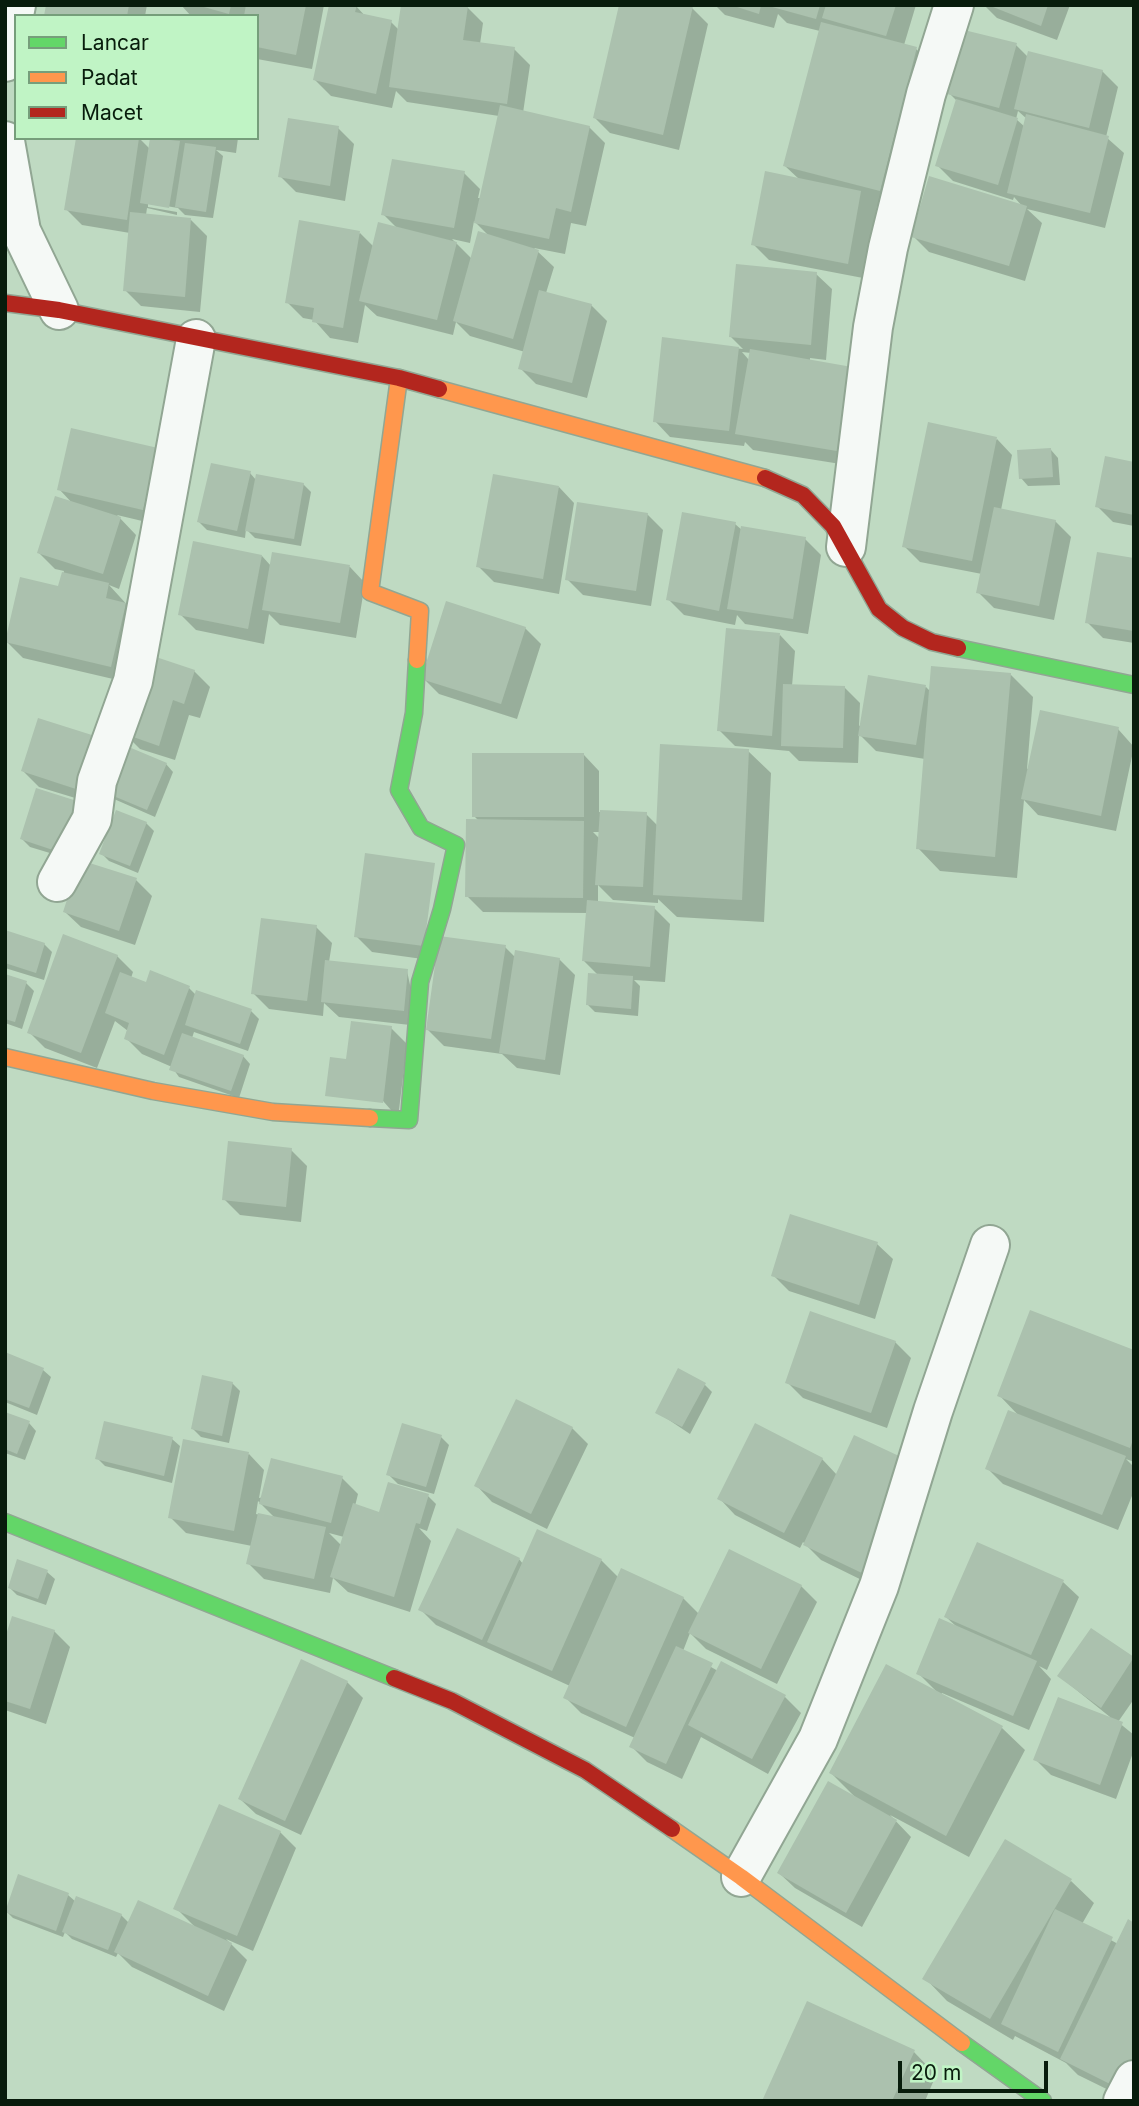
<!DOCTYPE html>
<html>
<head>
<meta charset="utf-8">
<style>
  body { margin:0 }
  #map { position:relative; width:1139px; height:2106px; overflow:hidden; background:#bfdac2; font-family:Inter,sans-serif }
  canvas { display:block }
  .frame { position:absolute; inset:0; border:7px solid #081c0c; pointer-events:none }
  .legend { position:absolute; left:14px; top:14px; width:245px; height:126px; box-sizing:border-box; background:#c0f4c5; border:2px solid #769e7b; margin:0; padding:9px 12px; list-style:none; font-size:21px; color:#081c0c }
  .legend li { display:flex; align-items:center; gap:14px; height:35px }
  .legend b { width:35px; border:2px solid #769e7b }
  .scale { position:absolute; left:898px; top:2061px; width:150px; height:32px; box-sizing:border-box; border:4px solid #081c0c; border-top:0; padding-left:9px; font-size:21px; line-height:24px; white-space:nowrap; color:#081c0c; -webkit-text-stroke:5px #c0f4c5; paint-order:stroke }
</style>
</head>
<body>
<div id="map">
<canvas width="1139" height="2106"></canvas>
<div class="frame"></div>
<ul class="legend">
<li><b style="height:9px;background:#63d668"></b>Lancar</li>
<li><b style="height:9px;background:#ff974d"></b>Padat</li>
<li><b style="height:9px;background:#b3261e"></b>Macet</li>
</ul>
<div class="scale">20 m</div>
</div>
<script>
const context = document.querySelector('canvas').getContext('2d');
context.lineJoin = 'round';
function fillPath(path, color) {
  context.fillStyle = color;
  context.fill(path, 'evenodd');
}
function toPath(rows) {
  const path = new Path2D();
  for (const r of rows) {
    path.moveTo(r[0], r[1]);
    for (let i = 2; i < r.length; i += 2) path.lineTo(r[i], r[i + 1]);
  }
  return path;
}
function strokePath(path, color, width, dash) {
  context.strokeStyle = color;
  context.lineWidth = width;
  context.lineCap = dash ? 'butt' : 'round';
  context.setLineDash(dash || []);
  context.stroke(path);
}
fillPath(toPath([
  [47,5,147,5,145,16,45,16],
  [181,5,324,5,312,69,257,59,257,16,191,16],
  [403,5,467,7,483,23,480,44,514,49,530,65,523,113,589,127,605,143,586,226,571,223,565,254,534,248,554,267,546,293,591,305,607,321,587,398,536,384,520,368,525,352,470,336,456,322,453,335,377,316,365,305,358,343,330,338,314,320,303,318,287,302,360,233,374,247,398,229,383,214,464,173,480,189,478,198,481,198,499,116,407,102,396,91,392,108,331,96,315,80,356,6,366,17,391,22,399,30],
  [474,221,490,237,472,259,452,239,470,243],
  [621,5,682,5,692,8,708,24,679,150,610,133,595,118],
  [715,5,916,5,904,45,916,49,939,71,902,213,877,206,863,278,769,260,753,244,800,180,785,166,820,31,787,23,778,14,774,28,725,15],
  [984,5,1070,5,1057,40,997,18],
  [1016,45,1028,57,1102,71,1118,87,1106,137,1124,153,1105,228,1027,209,1042,223,1025,281,929,252,913,236,1023,207,1014,197,1013,200,953,181,937,165,957,101,949,93],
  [1018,111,1027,119,1025,127,1016,119],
  [338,128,354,144,345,201,296,192,280,176],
  [77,138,139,138,150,149,169,141,166,138,238,138,236,153,216,150,223,156,213,218,185,215,178,208,148,203,148,207,177,212,177,215,147,208,146,215,191,220,207,236,200,312,141,306,125,290,130,233,82,225,66,209],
  [816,274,832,289,826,360,810,358,810,361,851,368,853,466,753,450,745,442,744,446,670,437,655,421,664,339,743,349,731,337],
  [742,352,751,353,749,360],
  [997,439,1012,455,1001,510,1055,521,1071,537,1054,620,994,608,978,592,982,574,920,562,904,546],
  [157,449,159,525,117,515,136,535,119,589,109,585,141,620,126,682,23,658,7,642,60,588,64,571,55,569,39,553,73,504,59,489],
  [1051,450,1058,458,1060,485,1028,486,1021,478],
  [1134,464,1134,526,1113,522,1097,506],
  [250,473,256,480,303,484,311,492,301,546,255,538,246,529,245,538,207,530,199,522],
  [559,487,574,503,559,594,494,582,478,566],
  [647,514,663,530,651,606,583,595,567,579],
  [735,524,742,530,805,539,821,555,808,634,745,624,737,615,735,625,684,615,668,599],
  [262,556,271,566,350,567,365,583,356,638,280,625,269,614,264,644,196,630,180,614],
  [1134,559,1134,643,1103,638,1087,622],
  [525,628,541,644,517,719,439,694,423,678],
  [780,635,795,651,792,686,844,687,860,703,859,726,926,687,931,692,1010,674,1033,697,1027,769,1118,729,1134,747,1116,831,1038,815,1024,800,1017,878,940,871,918,848,925,759,876,751,859,734,858,763,799,761,789,751,735,746,719,730],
  [194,671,210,687,200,718,189,715,175,760,140,749,124,733],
  [39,720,95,804,39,787,23,771],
  [748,751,771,773,764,922,677,917,658,899,658,903,613,900,598,885,598,903,654,908,670,924,665,982,634,980,640,986,638,1016,595,1012,588,1005,598,975,584,961,588,913,483,912,467,896,479,821,474,816,584,755,599,771,599,812,646,814,658,826],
  [593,832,600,832,600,839],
  [166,764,173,772,155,817,114,799,106,791],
  [37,790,73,860,30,847,22,839],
  [146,823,154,831,138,873,109,861,101,853],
  [136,880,152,896,135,945,81,927,65,912],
  [316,927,332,943,329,962,407,971,419,1026,339,1017,324,1003,323,1016,269,1009,253,993],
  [5,932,44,944,52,952,44,980,5,968],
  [64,936,117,956,133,972,131,978,147,984,189,988,196,995,251,1011,259,1019,248,1051,194,1032,192,1038,243,1056,250,1064,239,1098,179,1077,172,1067,142,1054,126,1038,128,1031,115,1021,97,1068,45,1048,29,1032],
  [356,936,442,938,505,947,515,957,559,959,575,975,560,1075,517,1068,502,1054,444,1046,428,1030,437,961,372,952],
  [5,976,26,983,34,991,22,1029,5,1023],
  [391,1028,407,1044,398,1118,348,1061],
  [291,1150,307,1166,301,1222,240,1215,224,1199],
  [877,1244,893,1259,875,1319,789,1291,773,1275],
  [895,1342,911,1358,887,1428,803,1398,787,1382],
  [1134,1352,1134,1462,1126,1459,1134,1467,1134,1491,1118,1530,1003,1484,987,1468,1020,1417,999,1395],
  [5,1354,43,1370,51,1377,37,1415,5,1402],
  [232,1383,240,1391,229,1443,201,1437,193,1429],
  [704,1384,712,1392,690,1434,657,1412],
  [5,1414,29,1423,36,1431,25,1460,5,1453],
  [572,1428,588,1444,547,1529,492,1502,477,1486],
  [441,1437,449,1445,434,1494,398,1484,388,1474],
  [172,1439,180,1446,172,1483,105,1466,97,1458],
  [249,1454,264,1470,259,1498,342,1478,358,1494,355,1506,380,1514,428,1496,436,1504,427,1531,419,1528,431,1541,410,1612,348,1592,333,1578,330,1593,264,1579,248,1563,252,1546,186,1533,170,1517],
  [258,1501,275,1518,256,1514],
  [329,1533,344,1537,342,1546],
  [822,1459,837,1475,878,1588,821,1560,803,1542,800,1548,735,1515,720,1499],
  [519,1559,523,1564,601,1560,619,1578,683,1598,699,1614,801,1586,817,1602,777,1684,706,1649,690,1633,683,1651,718,1671,785,1697,801,1713,768,1774,701,1737,682,1779,647,1762,631,1746,635,1738,581,1713,565,1697,570,1686,436,1625,420,1609],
  [47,1572,55,1579,46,1605,17,1595,10,1588],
  [1063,1582,1079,1597,1047,1670,1039,1666,1051,1679,1029,1730,942,1693,941,1695,1002,1728,1025,1750,969,1857,890,1815,911,1837,862,1927,795,1888,779,1873,857,1799,831,1773,937,1692,918,1673,958,1628,946,1617],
  [1092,1630,1134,1660,1134,1699,1118,1722,1134,1735,1134,1750,1116,1799,1051,1775,1035,1759,1110,1717,1059,1676],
  [54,1631,70,1647,46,1724,5,1710,5,1644],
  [347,1682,363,1698,301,1835,256,1814,240,1799],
  [280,1832,296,1848,253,1951,226,1939,247,1960,224,2011,132,1967,118,1953,116,1957,72,1939,65,1932,63,1937,13,1918,6,1911,19,1876,68,1895,76,1902,121,1915,129,1923,195,1927,176,1908],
  [1071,1881,1094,1903,1082,1924,1118,1944,1131,2101,1078,2075,1066,2063,1015,2036,1013,2040,947,2001,925,1978],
  [914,2052,936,2075,925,2101,764,2101]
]), '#0003');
fillPath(toPath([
  [46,5,129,5,127,16,44,16],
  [197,5,231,5,229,14],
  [246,5,306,5,296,55,257,47,257,16,244,16],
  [329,5,357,5,355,12,392,20,376,94,313,80],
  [401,5,468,6,463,40,515,47,507,104,389,87],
  [619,5,693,6,663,135,593,118],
  [731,5,761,5,759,14],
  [765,5,820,5,816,19],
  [826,5,896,5,886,36,822,18],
  [988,5,1048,5,1041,26],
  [821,22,917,47,880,191,783,166],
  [964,30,1017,43,999,108,947,94],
  [1028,51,1103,70,1089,128,1014,109],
  [956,99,1018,118,998,185,935,166],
  [500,105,590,126,571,212,556,208,549,239,474,223],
  [1026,114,1109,136,1090,213,1007,193],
  [288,118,339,126,330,186,278,177],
  [76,138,139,138,127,220,64,210],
  [150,138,180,141,169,208,140,203],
  [185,143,216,147,206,212,175,207],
  [392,159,465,171,454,228,381,215],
  [765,171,861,191,848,264,751,245],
  [929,176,1027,206,1009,266,911,237],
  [130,212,191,218,185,297,123,291],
  [299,220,360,231,343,328,312,322,314,308,285,303],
  [378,222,457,242,437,320,359,301],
  [478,231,539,250,513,339,453,321],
  [736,264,817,272,811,345,729,337],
  [539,290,592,304,572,383,518,369],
  [662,337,739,347,729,431,653,422],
  [750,349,852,367,837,451,735,434],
  [928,422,997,437,972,561,902,547],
  [71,428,158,448,143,510,57,490],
  [1051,448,1053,477,1019,479,1017,450],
  [1105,456,1134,462,1134,515,1095,507],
  [211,463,251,471,237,531,197,522],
  [256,474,304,483,294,539,245,531],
  [493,474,559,486,543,579,476,567],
  [55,496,121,517,103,574,37,553],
  [577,502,648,513,636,591,565,580],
  [994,507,1056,520,1039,606,976,593],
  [682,512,736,522,719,611,666,600],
  [741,526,806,537,793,619,727,609],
  [193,541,262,555,248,629,178,615],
  [272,552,350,565,340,623,262,610],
  [1097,552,1134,558,1134,631,1085,623],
  [62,572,109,583,106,598,126,603,111,667,5,642,20,577,58,586],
  [446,601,526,627,501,704,421,679],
  [726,628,780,633,772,736,717,731],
  [147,654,195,670,184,704,173,700,159,746,122,733],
  [931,666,1011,673,995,857,916,849],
  [868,675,926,685,916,745,858,736],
  [783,684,845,686,843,748,781,746],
  [1040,710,1119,727,1101,816,1021,799],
  [38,718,95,736,79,790,21,771],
  [660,744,749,749,742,900,653,895],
  [124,745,167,763,147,810,104,792],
  [472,753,584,753,584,817,472,817],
  [36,788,80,802,65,854,20,839],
  [116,810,147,822,130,866,99,854],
  [600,810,647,812,643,887,595,885],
  [466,819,584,821,583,898,465,897],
  [365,853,435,863,424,946,354,937],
  [80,860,137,878,119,931,63,912],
  [587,900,655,906,650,967,582,961],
  [261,918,317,925,307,1001,251,994],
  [5,930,45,943,36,973,5,963],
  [63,934,118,955,81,1053,27,1033],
  [439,936,506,945,491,1039,426,1030],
  [515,950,560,958,545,1060,499,1053],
  [325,960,408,969,404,1011,321,1002],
  [150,970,190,986,164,1055,124,1039,129,1023,105,1013,120,972,146,982],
  [588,973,633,976,631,1009,586,1005],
  [5,974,27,981,15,1022,5,1019],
  [196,990,252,1009,240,1044,185,1025],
  [351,1021,392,1026,383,1103,325,1096,330,1057,346,1059],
  [182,1033,244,1055,231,1091,169,1070],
  [228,1141,292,1148,286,1207,222,1200],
  [790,1214,878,1242,859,1305,771,1276],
  [1030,1310,1134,1350,1134,1437,1130,1448,997,1396],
  [810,1311,896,1341,871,1413,785,1383],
  [5,1352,44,1368,29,1408,5,1399],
  [678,1368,706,1383,682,1427,655,1413],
  [202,1375,233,1382,222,1436,191,1429],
  [516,1399,573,1427,531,1514,474,1486],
  [1008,1410,1126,1456,1102,1515,985,1469],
  [5,1412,30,1421,17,1454,5,1449],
  [104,1421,173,1437,164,1476,95,1459],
  [402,1423,442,1435,426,1487,386,1475],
  [755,1423,823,1458,784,1533,717,1499],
  [854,1435,914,1463,862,1573,803,1545],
  [183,1439,249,1452,234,1531,168,1518],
  [271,1458,343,1476,331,1523,259,1504],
  [388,1482,429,1494,420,1524,416,1523,394,1597,330,1577,353,1503,379,1512],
  [258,1513,326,1527,314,1579,246,1564],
  [457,1528,520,1558,482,1640,418,1610],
  [537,1529,602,1559,552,1671,487,1642],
  [977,1542,1064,1580,1031,1655,944,1617],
  [729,1549,802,1585,761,1669,688,1633],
  [17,1559,48,1570,38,1599,8,1588],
  [621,1568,684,1597,626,1727,563,1698],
  [12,1616,55,1630,30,1709,5,1701,5,1638],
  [939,1618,1037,1661,1013,1716,916,1674],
  [1091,1628,1134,1657,1101,1708,1057,1676],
  [676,1646,713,1663,666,1764,629,1747],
  [301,1659,348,1681,285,1821,238,1799],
  [721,1661,786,1695,752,1759,688,1725],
  [886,1664,1003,1726,946,1836,829,1773],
  [1058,1697,1123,1722,1100,1785,1033,1760],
  [828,1781,897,1820,846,1913,777,1873],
  [219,1804,281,1831,237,1936,173,1909],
  [1005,1839,1072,1879,990,2019,922,1979],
  [18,1874,69,1893,56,1931,5,1912],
  [76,1896,122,1914,108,1950,62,1932],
  [138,1900,232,1943,208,1996,114,1952],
  [1055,1909,1113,1937,1058,2052,1001,2024],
  [1128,1919,1134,1923,1134,2064,1122,2090,1060,2059],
  [807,2001,915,2050,892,2101,762,2101]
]), '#abc1ae');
const street = toPath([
  [5,62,16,5],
  [5,141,21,231,59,310],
  [846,547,873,327,888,248,926,94,954,5],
  [57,882,92,819,97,781,133,681,196,339],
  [741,1877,818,1739,879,1586,933,1411,990,1245],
  [1123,2101,1134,2080]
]);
const fast = toPath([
  [958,648,1134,685],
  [370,1118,409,1120,420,982,442,909,456,845,421,828,399,790,414,713,417,660],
  [5,1522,394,1678],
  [962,2043,1043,2101]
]);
const slow = toPath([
  [399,378,370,592,420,611,417,660],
  [439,389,765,478],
  [5,1057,153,1091,273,1112,370,1118],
  [672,1829,741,1877,962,2043]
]);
const jam = toPath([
  [5,303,59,310,399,378,439,389],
  [765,478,803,495,833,526,879,609,903,628,932,642,958,648],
  [394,1678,452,1701,585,1770,672,1829]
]);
strokePath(street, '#91a693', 42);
strokePath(fast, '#91a693', 19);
strokePath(slow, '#91a693', 19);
strokePath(jam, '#91a693', 19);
strokePath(street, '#f5f9f6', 38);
strokePath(fast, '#63d668', 16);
strokePath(slow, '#ff974d', 16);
strokePath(jam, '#b3261e', 16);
</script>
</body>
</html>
